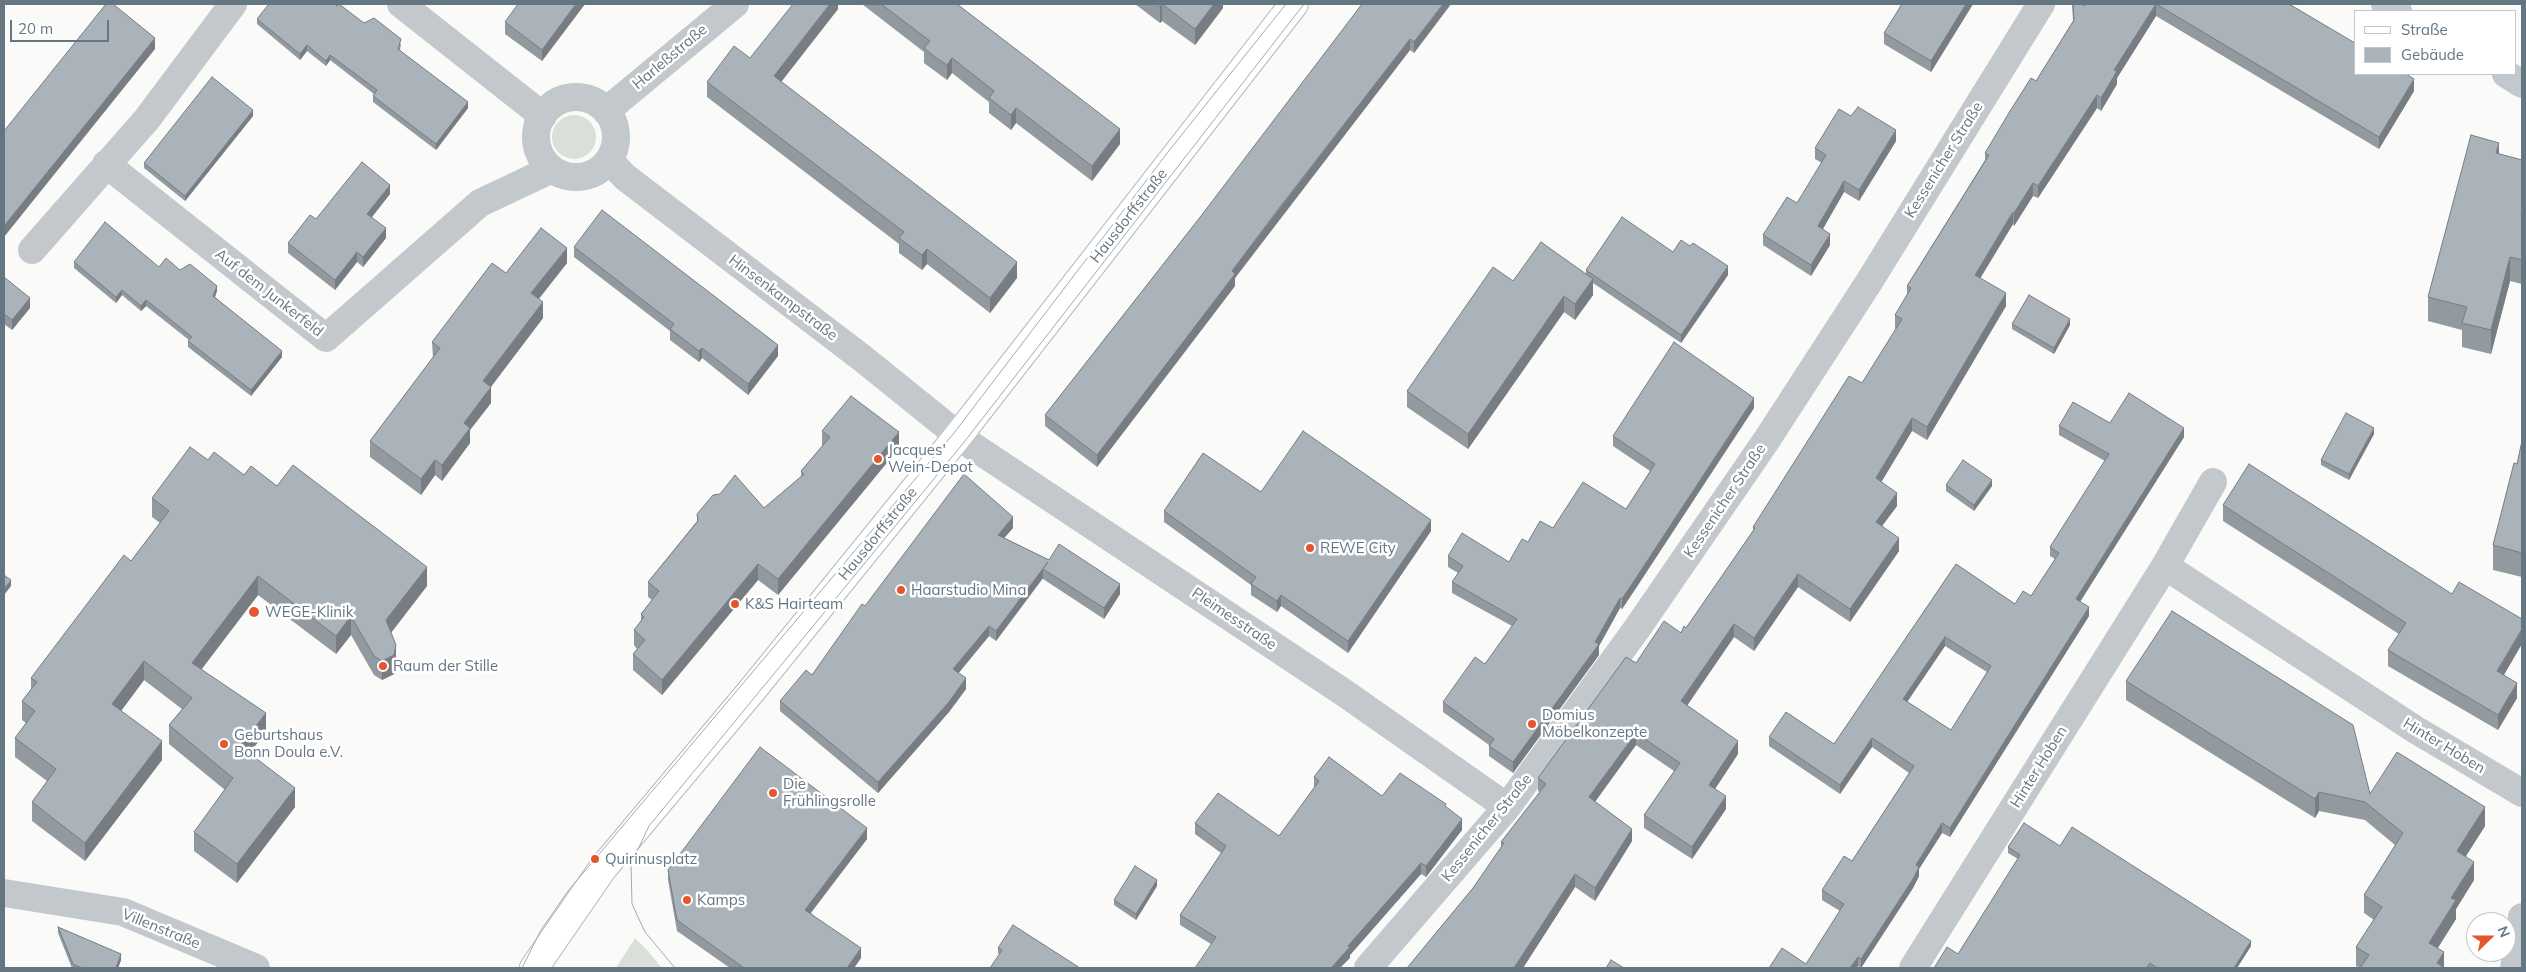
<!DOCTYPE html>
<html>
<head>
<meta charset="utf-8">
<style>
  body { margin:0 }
  #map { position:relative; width:2526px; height:972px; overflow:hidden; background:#fafaf8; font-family:Mulish,sans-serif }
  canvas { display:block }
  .frame { position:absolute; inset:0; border:5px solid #657683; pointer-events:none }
  .legend { position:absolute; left:2354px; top:10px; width:162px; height:65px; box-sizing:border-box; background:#fff; border:1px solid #c1c8cd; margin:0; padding:6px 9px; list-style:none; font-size:15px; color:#657683 }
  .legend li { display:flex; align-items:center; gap:10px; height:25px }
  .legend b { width:25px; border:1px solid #c1c8cd }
  .north { position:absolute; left:2466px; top:912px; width:50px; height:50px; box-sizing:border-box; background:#fff; border:1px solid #c1c8cd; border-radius:50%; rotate:68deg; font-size:14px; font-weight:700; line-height:20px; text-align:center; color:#657683 }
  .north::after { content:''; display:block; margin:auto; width:18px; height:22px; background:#e4572e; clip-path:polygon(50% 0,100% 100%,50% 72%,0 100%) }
  .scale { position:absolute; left:10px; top:20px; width:99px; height:22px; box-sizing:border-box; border:2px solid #657683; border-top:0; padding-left:6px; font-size:15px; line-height:18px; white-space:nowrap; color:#657683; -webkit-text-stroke:4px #fff; paint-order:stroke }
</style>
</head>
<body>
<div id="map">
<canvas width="2526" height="972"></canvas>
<div class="frame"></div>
<ul class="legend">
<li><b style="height:6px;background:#fff"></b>Straße</li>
<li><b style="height:14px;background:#aab3b9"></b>Gebäude</li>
</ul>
<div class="north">N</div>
<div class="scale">20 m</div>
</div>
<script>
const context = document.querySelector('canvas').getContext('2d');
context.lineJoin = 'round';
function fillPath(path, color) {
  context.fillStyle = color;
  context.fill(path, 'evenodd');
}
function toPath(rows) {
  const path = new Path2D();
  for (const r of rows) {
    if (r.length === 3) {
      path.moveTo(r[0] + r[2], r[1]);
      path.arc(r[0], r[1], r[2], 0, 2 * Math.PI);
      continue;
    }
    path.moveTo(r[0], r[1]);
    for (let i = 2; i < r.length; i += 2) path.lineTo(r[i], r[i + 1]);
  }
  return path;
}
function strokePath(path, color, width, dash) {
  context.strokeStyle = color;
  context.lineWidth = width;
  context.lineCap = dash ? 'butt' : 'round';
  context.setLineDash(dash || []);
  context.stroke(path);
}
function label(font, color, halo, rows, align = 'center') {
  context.font = font + ' Mulish,sans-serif';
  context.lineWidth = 5;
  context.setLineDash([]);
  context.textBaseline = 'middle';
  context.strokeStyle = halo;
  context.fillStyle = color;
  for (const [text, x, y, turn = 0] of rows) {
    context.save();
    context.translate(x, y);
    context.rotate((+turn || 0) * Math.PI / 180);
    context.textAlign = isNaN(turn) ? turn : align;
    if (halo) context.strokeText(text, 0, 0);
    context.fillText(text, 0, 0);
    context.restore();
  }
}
fillPath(toPath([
  [574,137,22],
  [635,938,648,951,662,968,616,968]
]), '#dadfd7');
const major = toPath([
  [534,968,603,868,753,689,958,436,1294,4]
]);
strokePath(major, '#b5babe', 30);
strokePath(toPath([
  [401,4,543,116],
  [2385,4,2398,11],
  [2506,74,2522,84],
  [576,137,40],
  [606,111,735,4],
  [609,160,625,177,862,358,965,441,1343,692,1507,807],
  [106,164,326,338,480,203,552,169],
  [32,250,147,119,233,4],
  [2165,566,2416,730,2522,793],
  [4,893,123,912,256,968],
  [1368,968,1507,807,1636,630,1766,441,1869,282,2041,4],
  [1913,968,2165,566,2213,482],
  [2514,968,2522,917]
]), '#c3c8cc', 28);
strokePath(major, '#fff', 28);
strokePath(toPath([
  [522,968,541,930,568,891,954,433,1168,152,1286,4],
  [675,968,645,932,632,904,631,864,649,826,965,441,1304,4]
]), '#a2aab0', 1);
fillPath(toPath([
  [585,4,542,61,505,34,505,22],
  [838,4,838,9,781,82,1017,278,990,313,927,264,922,270,899,253,899,244,707,97,707,82,750,58],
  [862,4,957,4,1120,144,1092,181,1016,123,1011,130,989,113,989,102,952,73,947,80,924,63,924,52],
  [1135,4,1223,4,1223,8,1195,45,1162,21,1160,23],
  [1451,4,1414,53,1410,50,1277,223,1235,278,1235,286,1097,467,1045,426,1045,415,1201,216],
  [1902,4,1973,4,1931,72,1884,44,1884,33],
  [2072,4,2081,4,2084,6,2085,4,2289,4,2414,91,2379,149,2156,16,2117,78,2117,84,2101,111,2097,108,2038,198,2033,196,2014,226,2013,224,1980,278,2006,306,1927,440,1912,431,1881,482,1897,506,1882,526,1899,551,1850,622,1798,587,1754,651,1734,637,1687,706,1738,754,1715,789,1726,809,1692,859,1644,828,1644,815,1674,771,1636,745,1595,802,1632,841,1595,901,1575,887,1523,968,1407,968,1473,888,1501,847,1501,842,1540,792,1538,791,1538,778,1636,663,1686,628,1753,531,1753,527,1862,383,1896,329,1895,328,1895,315,1907,295,1907,286,1985,160,1985,153,2036,81,2073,21],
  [257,19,364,23,401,44,400,50,468,108,436,150,373,102,373,96,374,94,330,60,326,66,307,51,300,60,257,24],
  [253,116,185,201,144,168,144,163],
  [1851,116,1896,141,1859,201,1844,192,1823,229,1830,245,1811,276,1763,245,1763,235,1797,203,1822,163,1815,159,1815,148],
  [2499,154,2522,160,2522,284,2510,281,2491,354,2462,347,2462,330,2428,321,2428,297],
  [390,194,372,217,386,238,363,267,357,262,335,290,288,253,288,243,316,219],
  [574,247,778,356,748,395,702,358,699,362,670,340,670,331,574,257],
  [1673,252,1728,275,1681,343,1593,283,1593,295,1575,320,1564,312,1468,449,1407,407,1407,391,1513,281,1586,275,1586,270],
  [74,262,159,267,180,270,217,291,215,297,282,357,251,396,188,347,188,341,189,340,146,306,141,311,122,295,116,303,74,268],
  [567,263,539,299,543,318,491,387,491,403,470,430,470,443,442,481,435,475,421,495,370,457,370,441,433,358,432,342,506,273],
  [4,277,30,308,12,330,4,324],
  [2012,324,2070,325,2054,354,2012,329],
  [1754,408,1636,588,1622,609,1620,608,1599,646,1599,655,1513,773,1489,756,1489,745,1443,712,1443,702,1485,664,1512,626,1452,593,1452,582,1458,573,1448,567,1448,556,1509,562,1528,542,1553,528,1626,509,1650,471,1613,446,1613,436],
  [2110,423,2184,437,2080,602,2089,616,1950,837,1942,833,1919,869,1919,876,1913,888,1861,968,1858,966,1856,968,1769,968,1806,964,1840,911,1822,900,1822,890,1852,861,1909,773,1872,747,1840,794,1769,746,1769,737,1834,744,1956,564,2015,604,2031,596,2055,559,2050,556,2050,547,2105,461,2059,435,2059,426],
  [1945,646,1987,672,1951,730,1907,702],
  [822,431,899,448,778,595,758,580,662,695,633,670,633,654,637,649,634,645,634,630,641,622,641,614,652,600,648,597,648,582,697,521,697,514,764,508,801,477,801,471,822,446],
  [2374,434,2349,480,2321,465,2321,460],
  [2522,441,2522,577,2493,570,2493,545,2517,464],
  [208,460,244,475,277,486,427,586,391,633,396,664,394,674,382,680,374,675,351,635,336,654,258,595,201,669,266,732,249,753,295,807,237,883,194,851,194,832,225,790,169,744,169,725,182,709,144,680,121,711,162,760,85,861,32,821,32,802,47,781,15,757,15,738,26,723,22,720,22,701,31,689,31,678,131,561,160,523,152,517,152,498],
  [1946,485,1992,486,1974,511,1946,491],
  [1261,492,1431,531,1348,653,1281,606,1277,612,1251,595,1251,585,1164,522,1164,511],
  [2223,505,2504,675,2517,698,2498,730,2388,666,2388,650,2399,634,2223,521],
  [1013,528,1004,538,1120,594,1104,619,1043,579,1043,578,996,641,989,636,958,673,966,689,949,712,878,793,780,711,780,701,812,675,865,606],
  [2126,681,2370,794,2485,826,2466,856,2474,880,2456,909,2456,919,2438,948,2444,968,2360,968,2356,966,2356,947,2374,920,2364,913,2364,895,2395,845,2365,820,2319,811,2315,818,2126,700],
  [1314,777,1382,796,1446,807,1462,830,1426,877,1421,874,1350,955,1350,958,1211,944,1180,925,1180,915,1221,853,1195,834,1195,823,1279,836,1314,788],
  [867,839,811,913,861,958,854,968,730,968,677,931,668,880,668,870],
  [2060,846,2251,946,2237,968,1934,968,1958,954,2018,859,2008,853,2008,847],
  [1157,886,1136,920,1114,905,1114,900],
  [58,927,121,960,118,968,72,968,58,933],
  [998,948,1080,968,999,954,998,953]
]), '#929a9f');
fillPath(toPath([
  [576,4,585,4,542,61,542,50],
  [830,4,838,4,838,9,774,91,774,76],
  [1162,4,1162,21,1160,23,1160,7],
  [1214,4,1223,4,1223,8,1195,45,1195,29],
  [1443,4,1451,4,1414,53,1414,42],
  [1966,4,1973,4,1931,72,1931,61],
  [2156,4,2156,16,2117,78,2117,84,2101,111,2101,98,2114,70],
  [155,38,155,49,4,237,4,226],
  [1410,39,1410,50,1235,278,1235,286,1097,467,1097,455,1232,271],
  [307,45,307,51,300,60,300,54],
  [330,55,330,60,326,66,326,61],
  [952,58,952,73,947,80,947,65],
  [2414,79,2414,91,2379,149,2379,137],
  [2097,95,2097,108,2038,198,2038,186],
  [468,102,468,108,436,150,436,144],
  [1016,108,1016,123,1011,130,1011,115],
  [253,110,253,116,185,201,185,196],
  [1120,129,1120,144,1092,181,1092,166],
  [1896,130,1896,141,1859,201,1859,190],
  [2499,143,2499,167,2496,153],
  [1844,181,1844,192,1818,237,1818,226],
  [2033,183,2033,196,2014,226,2014,213],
  [390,185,390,194,367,223,367,214],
  [2013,212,2013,224,1975,287,1975,275],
  [386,228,386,238,363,267,363,257],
  [1830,234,1830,245,1811,276,1811,265],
  [567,248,567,263,531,308,531,293],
  [927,249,927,264,922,270,922,255],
  [357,252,357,262,335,290,335,280],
  [2510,257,2510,281,2491,354,2491,330],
  [1017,262,1017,278,990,313,990,298],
  [1728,266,1728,275,1681,343,1681,335],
  [1593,279,1593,295,1575,320,1575,304],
  [217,286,217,291,213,301,213,296],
  [122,290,122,295,116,303,116,297],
  [2006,293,2006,306,1927,440,1927,427],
  [1564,296,1564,312,1468,449,1468,434],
  [30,298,30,308,12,330,12,320],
  [146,300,146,306,141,311,141,306],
  [543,302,543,318,483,397,483,381],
  [2070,319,2070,325,2054,354,2054,348],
  [778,345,778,356,748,395,748,384],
  [702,348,702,358,699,362,699,351],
  [282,351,282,357,251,396,251,390],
  [491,387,491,403,470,430,470,443,442,481,442,465,464,423],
  [1754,398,1754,408,1636,588,1622,609,1622,599],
  [1912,418,1912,431,1876,491,1876,478],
  [2184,428,2184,437,2076,608,2076,599],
  [2374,428,2374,434,2349,480,2349,474],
  [899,432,899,448,778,595,778,579],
  [435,460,435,475,421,495,421,479],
  [1992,480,1992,486,1974,511,1974,505],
  [1897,493,1897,506,1876,534,1876,522],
  [1013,517,1013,528,998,545,998,535],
  [1431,520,1431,531,1348,653,1348,641],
  [1899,538,1899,551,1850,622,1850,609],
  [1048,562,1043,569,1043,578,996,641,996,631],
  [758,564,758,580,662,695,662,680],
  [427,567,427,586,386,639,386,620],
  [1798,574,1798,587,1754,651,1754,638],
  [258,576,258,595,192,682,192,663],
  [11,580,11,586,4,595,4,589],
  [1120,584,1120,594,1104,619,1104,608],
  [1281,595,1281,606,1277,612,1277,601],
  [1620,598,1620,608,1599,646,1599,655,1513,773,1513,762,1595,642],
  [2089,607,2089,616,1950,837,1950,828],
  [351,616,351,635,336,654,336,636],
  [1734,624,1734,637,1681,714,1681,701],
  [989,626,989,636,953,680,953,669],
  [2522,629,2522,644,2497,687,2497,671],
  [1945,637,1945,646,1903,708,1903,699],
  [396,645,396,664,394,674,382,680,382,661],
  [144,661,144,680,112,723,112,704],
  [966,678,966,689,949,712,878,793,878,782],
  [2517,683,2517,698,2498,730,2498,715],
  [266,713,266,732,240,765,240,746],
  [1636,733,1636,745,1589,810,1589,797],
  [1872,738,1872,747,1840,794,1840,785],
  [162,741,162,760,85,861,85,843],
  [1738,741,1738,754,1709,798,1709,785],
  [295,788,295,807,237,883,237,864],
  [2319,792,2319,811,2315,818,2315,799],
  [1726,796,1726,809,1692,859,1692,847],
  [2485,807,2485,826,2457,870,2457,851],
  [1462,819,1462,830,1426,877,1426,866],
  [1942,823,1942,833,1919,869,1919,876,1913,888,1861,968,1861,959,1916,865],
  [867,828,867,839,805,920,805,910],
  [1632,829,1632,841,1595,901,1595,888],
  [2474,862,2474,880,2456,909,2456,919,2429,961,2429,943,2451,898],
  [1421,863,1421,874,1350,955,1350,958,1340,968,1331,968,1348,946],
  [1575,874,1575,887,1523,968,1514,968],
  [1157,880,1157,886,1136,920,1136,914],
  [2251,941,2251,946,2237,968,2234,968],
  [861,948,861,958,854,968,847,968],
  [2444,952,2444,968,2437,968,2437,963],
  [121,954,121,960,118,968,116,968],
  [1858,957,1858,966,1856,968,1850,968]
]), '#777d82');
const building = toPath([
  [106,4,113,4,155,38,4,226,4,131,106,4],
  [269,4,335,4,337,6,339,4,364,23,374,18,401,39,398,49,468,102,436,144,373,96,377,90,330,55,326,61,307,45,300,54,257,19,269,4],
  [518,4,576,4,542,50,505,22,518,4],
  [793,4,830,4,774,76,1017,262,990,298,927,249,922,255,899,238,904,232,707,82,734,46,750,58,793,4],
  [881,4,957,4,1120,129,1092,166,1016,108,1011,115,989,98,994,91,952,58,947,65,935,57,924,48,930,41,881,4],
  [1156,4,1214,4,1195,29,1162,4,1160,7,1156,4],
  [1362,4,1443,4,1414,42,1410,39,1277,211,1232,271,1235,274,1097,455,1045,415,1201,216,1362,4],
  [1902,4,1966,4,1931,61,1884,33,1902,4],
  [2073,4,2081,4,2084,6,2085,4,2156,4,2114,70,2117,71,2101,98,2097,95,2038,186,2033,183,2014,213,2013,212,1975,275,2006,293,1927,427,1912,418,1876,478,1897,493,1876,522,1899,538,1850,609,1798,574,1754,638,1734,624,1681,701,1738,741,1709,785,1726,796,1692,847,1644,815,1680,763,1636,733,1589,797,1632,829,1595,888,1575,874,1514,968,1407,968,1473,888,1504,843,1501,842,1546,784,1538,778,1626,657,1636,663,1664,621,1681,633,1684,626,1686,628,1755,528,1753,527,1849,376,1862,383,1902,319,1895,315,1911,288,1907,286,1989,155,1985,153,2010,111,2031,78,2036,81,2074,20,2073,4],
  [2156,4,2289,4,2355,43,2355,74,2406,74,2414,79,2379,137,2156,4],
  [212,77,253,110,185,196,144,163,212,77],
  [1858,107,1896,130,1859,190,1844,181,1818,226,1830,234,1811,265,1763,235,1787,197,1797,203,1826,155,1815,148,1839,109,1851,116,1858,107],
  [2471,135,2499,143,2496,153,2522,160,2522,212,2521,216,2522,217,2522,260,2510,257,2491,330,2462,323,2467,307,2428,297,2471,135],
  [362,162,390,185,367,214,386,228,363,257,357,252,335,280,288,243,310,215,316,219,362,162],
  [602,210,778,345,748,384,702,348,699,351,670,329,674,324,574,247,602,210],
  [1622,217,1673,252,1681,240,1690,246,1693,243,1728,266,1681,335,1586,270,1622,217],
  [105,222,159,267,166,258,180,270,190,264,217,286,213,296,282,351,251,390,188,341,192,337,146,300,141,306,122,290,116,297,74,262,105,222],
  [541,228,567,248,531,293,543,302,483,381,491,387,464,423,470,428,442,465,435,460,421,479,370,441,440,348,432,342,492,263,506,273,541,228],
  [1541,242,1593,279,1575,304,1564,296,1468,434,1407,391,1493,267,1513,281,1541,242],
  [4,277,30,298,12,320,4,314,4,277],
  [2029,295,2070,319,2054,348,2012,324,2029,295],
  [1674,342,1754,398,1636,578,1622,599,1620,598,1595,642,1599,644,1513,762,1489,746,1494,739,1443,702,1475,657,1485,664,1517,619,1452,582,1463,566,1448,556,1462,533,1509,562,1522,539,1528,542,1540,521,1553,528,1583,482,1626,509,1655,464,1613,436,1674,342],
  [2129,393,2184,428,2076,599,2089,607,1950,828,1942,823,1916,865,1919,867,1913,879,1861,959,1858,957,1850,968,1769,968,1782,948,1806,964,1844,904,1822,890,1844,856,1852,861,1914,766,1872,738,1840,785,1769,737,1786,712,1834,744,1956,564,2015,604,2023,591,2031,596,2059,553,2050,547,2109,454,2059,426,2073,402,2110,423,2129,393],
  [1945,637,1991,666,1951,730,1903,699,1945,637],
  [851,396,899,432,778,579,758,564,662,680,633,654,645,640,634,630,644,617,641,614,659,591,648,582,698,521,697,514,713,495,720,494,735,475,764,508,804,474,801,471,830,437,822,431,851,396],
  [2346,413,2374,428,2349,474,2321,460,2346,413],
  [1303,431,1431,520,1348,641,1281,595,1277,601,1251,584,1256,577,1164,511,1203,453,1261,492,1303,431],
  [2522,441,2522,553,2493,545,2514,463,2517,464,2522,441],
  [190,447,208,460,214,452,244,475,251,466,277,486,293,465,427,567,386,620,396,645,394,655,382,661,374,656,351,616,336,636,258,576,192,663,266,713,240,746,295,788,237,864,194,832,233,778,169,725,192,698,144,661,112,704,162,741,85,843,32,802,56,769,15,738,35,711,22,701,37,682,31,678,124,555,131,561,169,511,152,498,190,447],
  [1963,460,1992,480,1974,505,1946,485,1963,460],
  [2249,464,2452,594,2459,582,2522,619,2522,629,2497,671,2517,683,2498,715,2388,650,2406,623,2223,505,2249,464],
  [964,474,1013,517,998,535,1049,560,1059,544,1120,584,1104,608,1043,569,1048,562,996,631,989,626,953,669,966,678,949,702,878,782,780,701,806,670,812,675,862,604,865,606,964,474],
  [4,575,11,580,4,589,4,575],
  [2172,611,2353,725,2370,794,2397,752,2485,807,2457,851,2474,862,2451,898,2456,900,2429,943,2444,952,2437,963,2442,966,2441,968,2360,968,2369,955,2356,947,2382,907,2364,895,2403,833,2365,802,2319,792,2315,799,2126,681,2172,611],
  [760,747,867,828,805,910,861,948,847,968,744,968,677,920,668,870,760,747],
  [1329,757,1382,796,1400,773,1446,804,1445,806,1462,819,1426,866,1421,863,1348,946,1350,947,1331,968,1195,968,1216,937,1180,915,1226,846,1195,823,1218,793,1279,836,1319,781,1314,777,1329,757],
  [2024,823,2060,846,2072,827,2251,941,2234,968,2157,968,2150,963,2147,968,1934,968,1947,947,1958,954,2020,855,2008,847,2024,823],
  [1135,866,1157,880,1136,914,1114,900,1135,866],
  [1013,925,1080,968,990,968,1002,950,998,948,1013,925],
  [58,927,121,954,116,968,82,968,73,964,58,927],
  [1611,960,1624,968,1606,968,1611,960]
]);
fillPath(building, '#aab3b9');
strokePath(building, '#777d82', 1);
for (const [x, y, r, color] of [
  [878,459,5,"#e4572e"],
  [1310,548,5,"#e4572e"],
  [901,590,5,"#e4572e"],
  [735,604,5,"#e4572e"],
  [254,612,6,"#e4572e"],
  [383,666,5,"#e4572e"],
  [1532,724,5,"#e4572e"],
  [224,744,5,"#e4572e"],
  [773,793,5,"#e4572e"],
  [595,859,5,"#e4572e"],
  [687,900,5,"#e4572e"]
]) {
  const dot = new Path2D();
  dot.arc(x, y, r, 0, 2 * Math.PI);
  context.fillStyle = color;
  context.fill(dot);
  strokePath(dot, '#fff', 2);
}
label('15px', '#657683', '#fff', [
  ["Harleßstraße",670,57,-40],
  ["Kessenicher Straße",1944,160,-58],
  ["Hausdorffstraße",1129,216,-52],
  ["Auf dem Junkerfeld",269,293,38],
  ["Hinsenkampstraße",783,298,37],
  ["Kessenicher Straße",1725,501,-56],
  ["Hausdorffstraße",878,534,-51],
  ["Pleimesstraße",1234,619,34],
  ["Hinter Hoben",2444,746,31],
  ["Hinter Hoben",2039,767,-58],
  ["Kessenicher Straße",1487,828,-51],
  ["Villenstraße",161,929,22]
]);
label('15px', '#657683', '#fff', [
  ["Jacques'",888,450],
  ["Wein-Depot",888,467],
  ["REWE City",1320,548],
  ["Haarstudio Mina",911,590],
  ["K&S Hairteam",745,604],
  ["WEGE-Klinik",265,612],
  ["Raum der Stille",393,666],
  ["Domius",1542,715],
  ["Möbelkonzepte",1542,732],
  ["Geburtshaus",234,735],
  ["Bonn Doula e.V.",234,752],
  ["Die",783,784],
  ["Frühlingsrolle",783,801],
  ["Quirinusplatz",605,859],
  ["Kamps",697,900]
], 'left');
</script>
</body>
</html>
